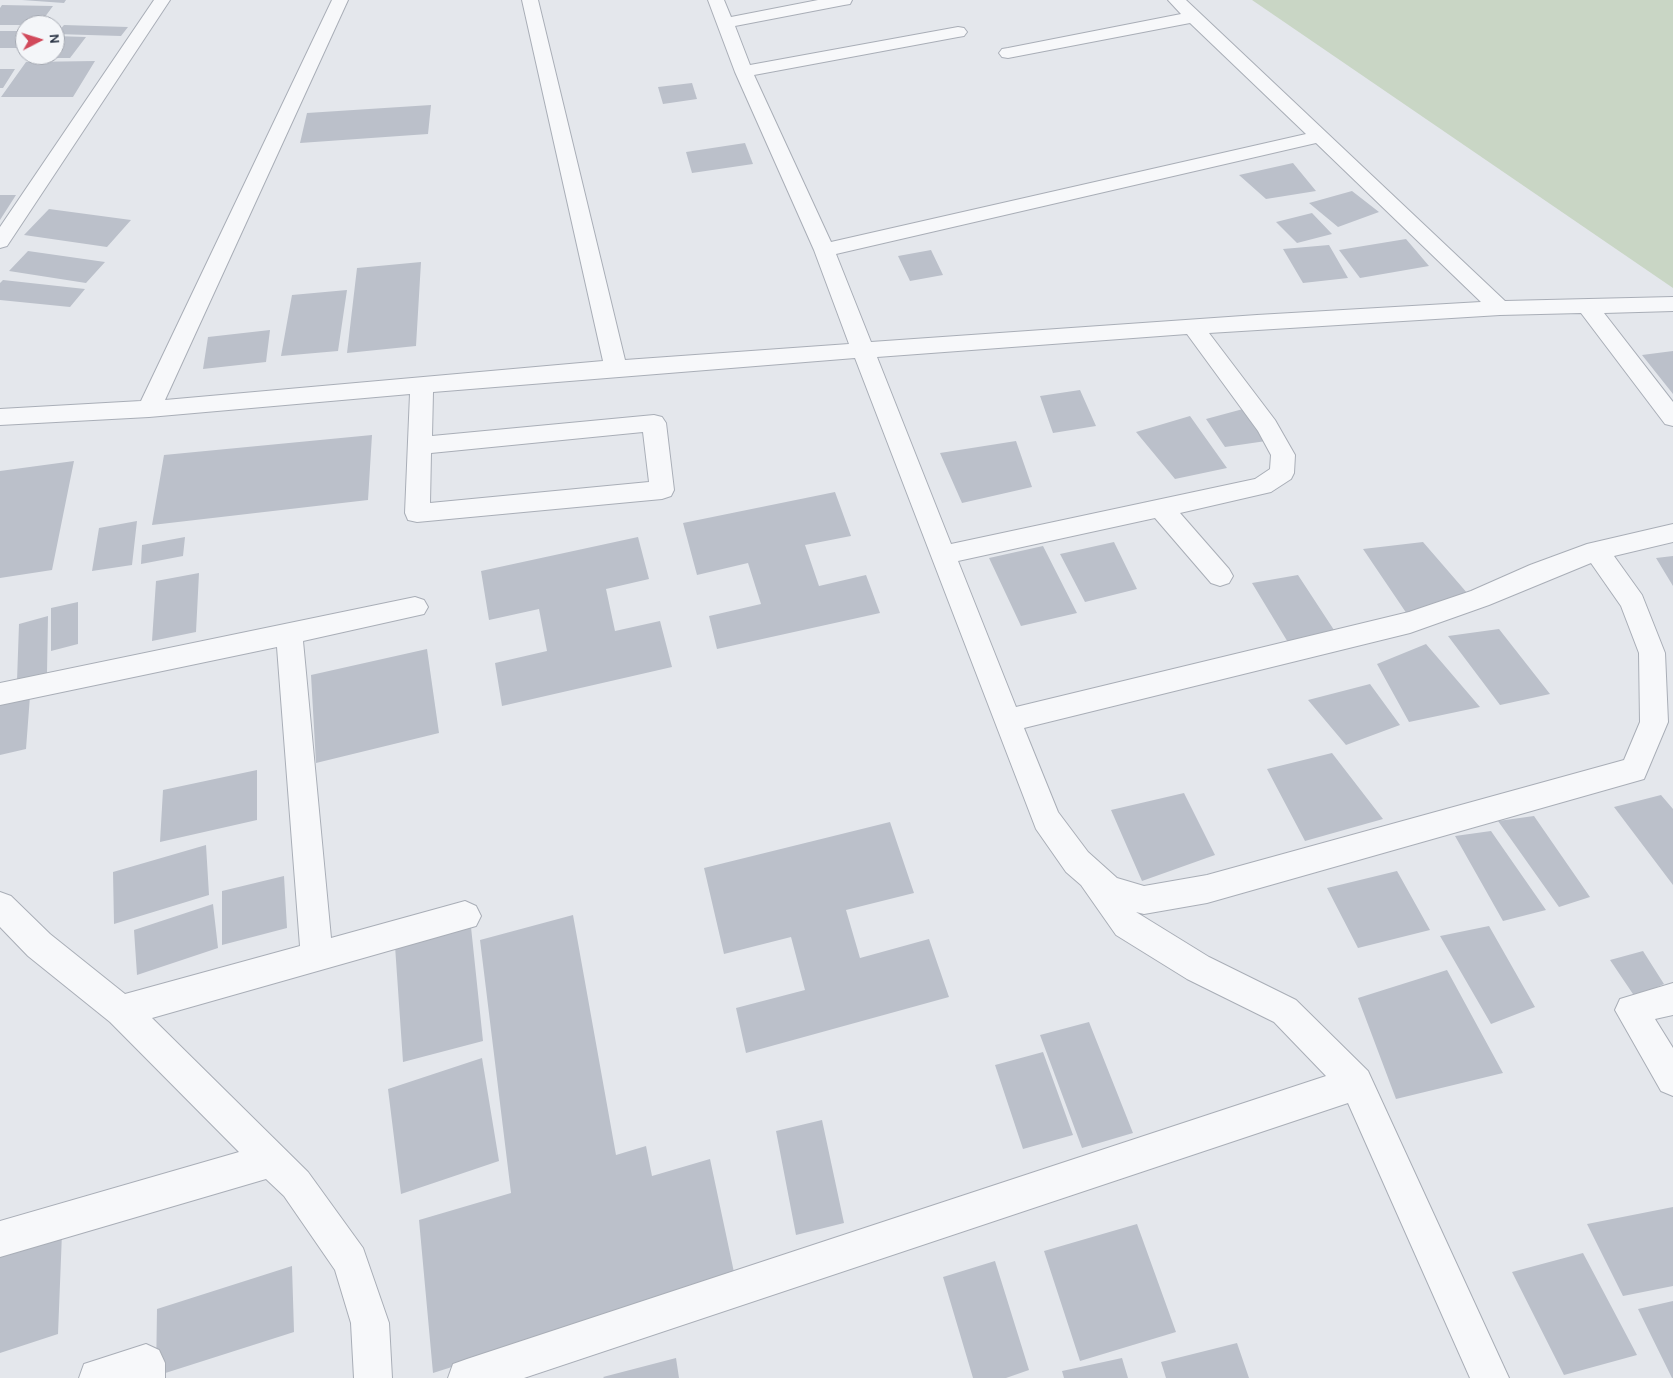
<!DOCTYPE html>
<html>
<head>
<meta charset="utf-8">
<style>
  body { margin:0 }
  #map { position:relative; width:1673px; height:1378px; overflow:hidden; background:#e4e7ec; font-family:Karla,sans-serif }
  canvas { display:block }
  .north { position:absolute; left:15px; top:15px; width:50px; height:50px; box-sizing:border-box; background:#f4f6f9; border:1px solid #a4a8b1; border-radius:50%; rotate:85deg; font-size:14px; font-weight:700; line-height:20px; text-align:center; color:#2b3445 }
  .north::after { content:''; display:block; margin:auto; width:18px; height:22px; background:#d1495b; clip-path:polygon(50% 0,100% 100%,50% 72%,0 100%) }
</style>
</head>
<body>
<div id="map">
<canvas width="1673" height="1378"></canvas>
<div class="north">N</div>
</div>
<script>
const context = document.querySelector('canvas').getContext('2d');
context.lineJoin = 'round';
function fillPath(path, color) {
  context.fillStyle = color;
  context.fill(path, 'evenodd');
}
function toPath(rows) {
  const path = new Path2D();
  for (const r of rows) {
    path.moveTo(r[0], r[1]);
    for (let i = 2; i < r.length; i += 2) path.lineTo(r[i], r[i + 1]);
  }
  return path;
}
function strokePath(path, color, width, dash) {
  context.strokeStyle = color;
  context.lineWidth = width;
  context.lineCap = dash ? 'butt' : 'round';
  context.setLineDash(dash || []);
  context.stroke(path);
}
fillPath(toPath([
  [1252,0,1673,0,1673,288]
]), '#c9d6c5');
fillPath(toPath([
  [22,0,66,0,64,3],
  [2,5,53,6,39,25,0,25,0,8],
  [64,25,128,27,121,36,56,34],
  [0,31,25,31,25,48,0,48],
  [55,36,86,37,70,58,36,58,38,55,55,55],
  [95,61,73,97,1,97,26,62],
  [0,69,15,69,3,88,0,88],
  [692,83,697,99,663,104,658,87],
  [431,105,428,134,300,143,307,113],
  [745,143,753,164,692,173,686,152],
  [1293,163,1316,191,1266,199,1239,175],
  [1352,191,1379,212,1338,227,1309,203],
  [0,195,16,195,0,220],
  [49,209,131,220,107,247,24,235],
  [1312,213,1332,234,1297,243,1276,222],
  [1406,239,1429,266,1360,278,1339,250],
  [1329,245,1348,278,1303,283,1283,249],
  [931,250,943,275,910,281,898,256],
  [28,251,105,262,86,283,9,271],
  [421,262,416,346,347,353,357,268],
  [3,280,85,289,70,307,0,300,0,283],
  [347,290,338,351,281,356,292,295],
  [270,330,266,362,203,369,208,337],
  [1673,351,1673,394,1642,355],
  [1080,390,1096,426,1053,433,1040,396],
  [1243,409,1266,441,1225,447,1206,419],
  [1190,416,1227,468,1175,479,1136,432],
  [372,435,368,500,152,525,164,455],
  [1016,441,1032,487,962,503,940,453],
  [74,461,52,570,0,578,0,471],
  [835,492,851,536,805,545,819,586,866,575,880,613,717,649,709,616,761,604,748,563,697,575,683,523],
  [137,521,132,565,92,571,99,528],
  [185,537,183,556,141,564,142,545],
  [638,537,649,579,606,589,615,631,660,621,672,667,502,706,495,663,547,651,539,609,489,620,481,571],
  [1114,542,1137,589,1085,602,1060,554],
  [1423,542,1468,594,1407,614,1363,549],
  [1043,546,1077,613,1021,626,989,558],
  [1673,556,1673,586,1656,558],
  [199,573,196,632,152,641,156,581],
  [1298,575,1334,630,1289,644,1252,583],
  [78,602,78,644,51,651,51,608],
  [48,616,47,673,17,681,19,624],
  [1499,629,1550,694,1500,705,1448,636],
  [1426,644,1480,707,1409,722,1377,664],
  [427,649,439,733,316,763,311,675],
  [1370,684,1400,725,1346,745,1308,700],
  [30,696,26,749,0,755,0,703],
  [1332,753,1383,819,1305,841,1267,769],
  [257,770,257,820,160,842,163,790],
  [1184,793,1215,855,1142,881,1111,810],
  [1661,795,1673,809,1673,885,1614,807],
  [1534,816,1590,897,1559,907,1498,821],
  [890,822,914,893,846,910,860,958,929,939,949,997,746,1053,736,1008,805,990,791,937,724,954,704,868],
  [1491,831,1546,910,1503,921,1455,836],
  [206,845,209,895,114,924,113,872],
  [1397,871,1430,930,1358,948,1327,888],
  [284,876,287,928,222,945,222,891],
  [213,904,218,948,137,975,134,930],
  [573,915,616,1155,646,1146,652,1176,710,1159,735,1277,433,1373,419,1220,511,1193,480,940],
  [1489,926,1535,1007,1491,1024,1440,936],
  [471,927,483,1041,403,1062,395,946],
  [1643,951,1664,984,1635,997,1610,960],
  [1447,970,1503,1073,1396,1099,1358,998],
  [1089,1022,1133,1133,1082,1148,1040,1035],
  [1043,1052,1073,1135,1023,1149,995,1065],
  [482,1058,499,1161,401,1194,388,1089],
  [822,1120,844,1223,796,1235,776,1131],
  [1673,1207,1673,1286,1623,1296,1587,1224],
  [1137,1224,1176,1332,1080,1361,1044,1251],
  [62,1233,58,1334,0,1353,0,1253],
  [1583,1253,1637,1355,1564,1375,1512,1272],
  [995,1261,1029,1370,1006,1378,973,1378,943,1277],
  [292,1266,294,1332,156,1376,157,1309],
  [1673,1301,1673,1378,1672,1378,1638,1309],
  [1237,1343,1249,1378,1166,1378,1161,1362],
  [676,1358,679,1378,604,1378,603,1377],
  [1122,1358,1128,1378,1064,1378,1062,1371]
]), '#bbc0ca');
const minor = toPath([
  [154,0,170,0,7,246,0,248,0,227,154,0],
  [332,0,348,0,165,400,603,361,522,0,538,0,625,360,849,344,814,250,735,72,708,0,724,0,731,17,818,0,852,0,850,4,844,5,735,26,750,65,958,27,964,28,967,32,964,36,958,37,754,75,831,242,1306,134,1190,23,1008,58,1002,57,999,53,1002,49,1008,48,1181,14,1168,0,1186,0,1505,301,1673,297,1673,311,1604,313,1673,402,1673,426,1665,424,1581,313,1500,315,1209,333,1275,420,1295,455,1294,473,1291,479,1271,492,1180,513,1229,569,1233,576,1229,583,1220,586,1211,583,1155,518,958,561,1016,707,1409,612,1471,591,1530,565,1587,544,1673,524,1673,542,1614,556,1642,595,1665,653,1668,722,1644,779,1207,903,1144,914,1136,912,1209,957,1296,1000,1368,1071,1509,1378,1470,1378,1348,1103,524,1378,448,1378,453,1364,467,1359,1326,1076,1274,1022,1187,979,1116,935,1081,885,1066,872,1036,829,855,358,433,392,432,436,654,415,662,417,666,423,674,490,671,496,662,499,417,522,408,520,405,513,410,394,149,417,0,425,0,409,141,401,332,0],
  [1316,143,1481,302,1257,315,871,342,836,254,1316,143],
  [1187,334,1258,431,1271,455,1270,469,1255,479,951,544,877,357,1187,334],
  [643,432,649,482,430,503,431,453,643,432],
  [1591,563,1621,606,1639,653,1640,722,1624,760,1207,875,1144,886,1117,878,1088,852,1058,812,1024,728,1410,633,1489,605,1591,563],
  [415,597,424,600,428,607,424,614,303,641,331,938,465,901,476,906,481,916,476,926,152,1018,308,1172,363,1248,389,1323,392,1378,354,1378,351,1323,335,1270,284,1196,266,1179,0,1257,0,1221,239,1152,110,1022,28,956,0,927,0,892,11,896,50,934,125,994,300,946,277,647,0,705,0,683,415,597],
  [1673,983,1673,1015,1655,1019,1673,1048,1673,1096,1661,1091,1615,1010,1620,999,1673,983],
  [146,1344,159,1350,165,1363,165,1378,79,1378,84,1364,146,1344]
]);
strokePath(minor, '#a9aeb7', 2);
fillPath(minor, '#f7f8fa');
</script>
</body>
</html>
